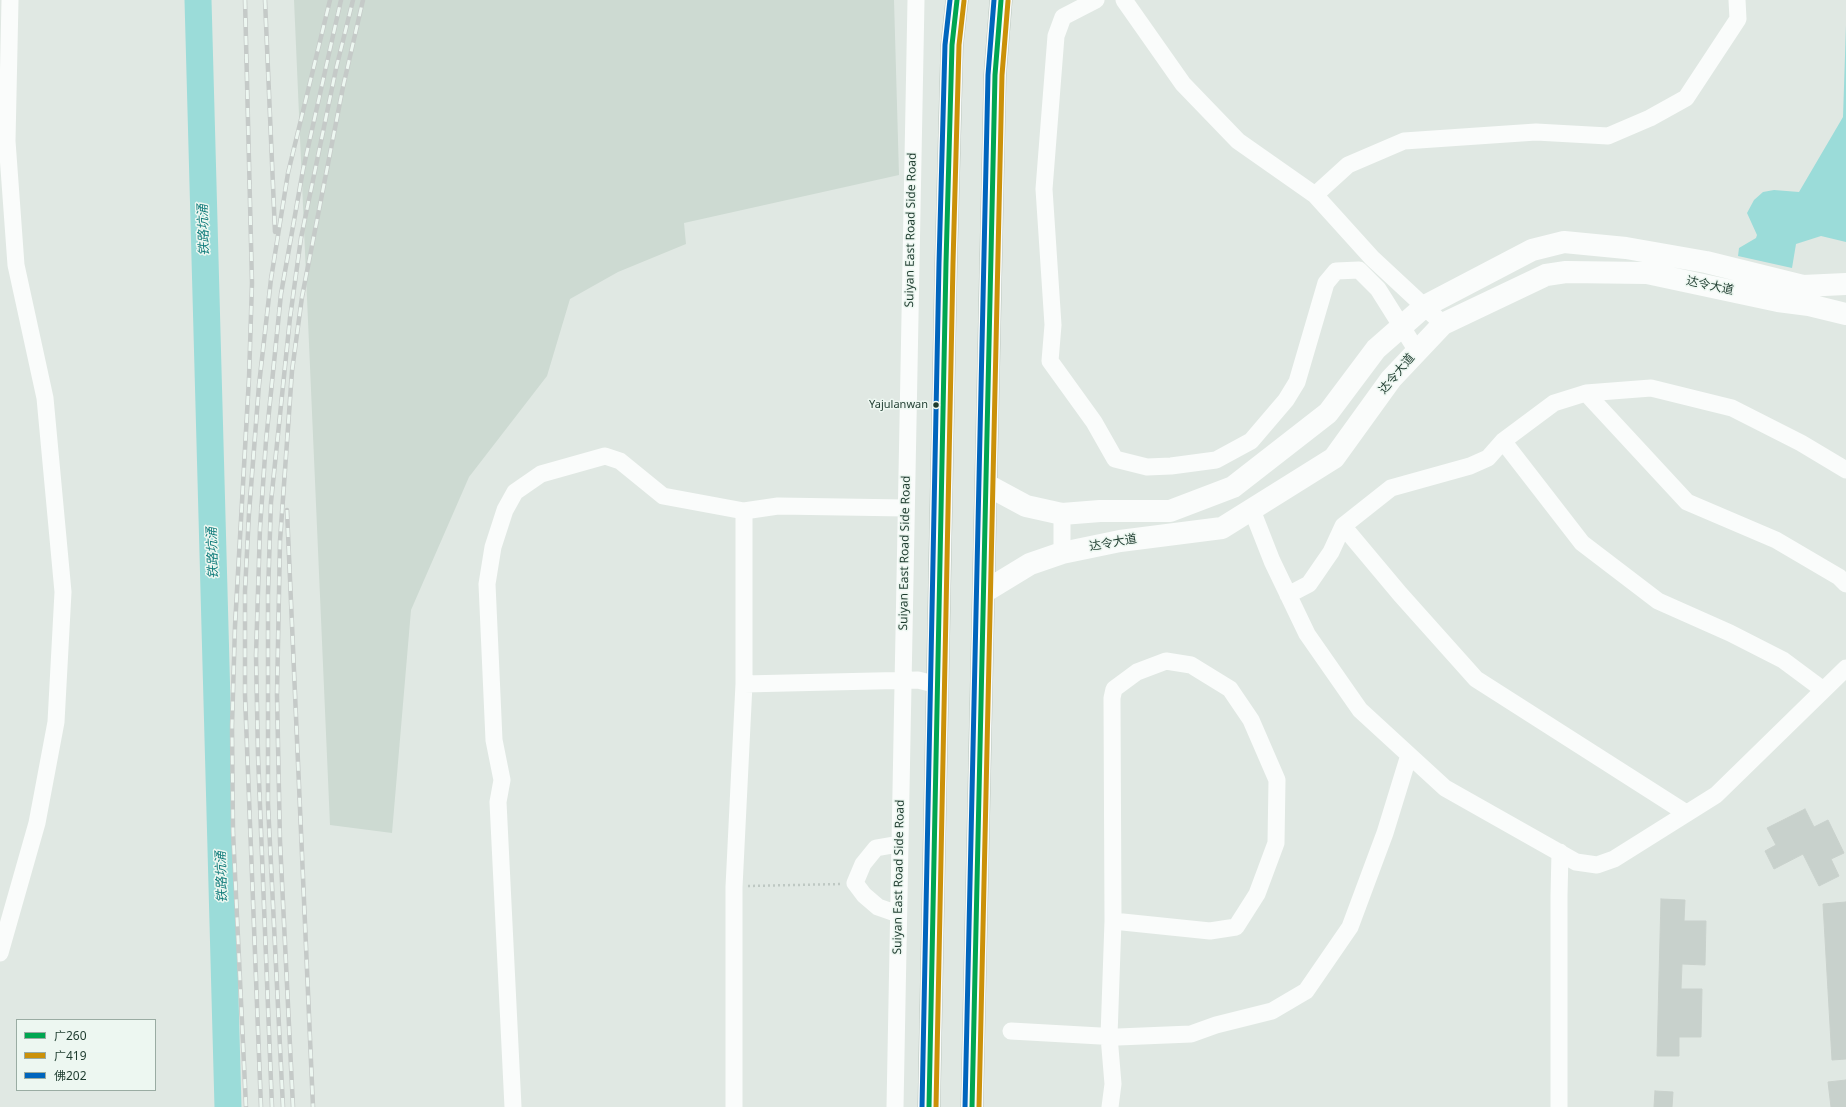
<!DOCTYPE html>
<html>
<head>
<meta charset="utf-8">
<style>
  body { margin:0 }
  #map { position:relative; width:1846px; height:1107px; overflow:hidden; background:#e0e8e3; font-family:"Noto Sans","Noto Sans SC",sans-serif }
  canvas { display:block }
  .legend { position:absolute; left:16px; top:1019px; width:140px; height:72px; box-sizing:border-box; background:#edf7f1; border:1px solid #9aaca3; margin:0; padding:5px 7px; list-style:none; font-size:12px; color:#1d3b2e }
  .legend li { display:flex; align-items:center; gap:8px; height:20px }
  .legend b { width:20px; border:1px solid #9aaca3 }
</style>
</head>
<body>
<div id="map">
<canvas width="1846" height="1107"></canvas>
<ul class="legend">
<li><b style="height:5px;background:#00a651"></b>广260</li>
<li><b style="height:5px;background:#cb9109"></b>广419</li>
<li><b style="height:5px;background:#0065bd"></b>佛202</li>
</ul>
</div>
<script>
const context = document.querySelector('canvas').getContext('2d');
context.lineJoin = 'round';
function fillPath(path, color) {
  context.fillStyle = color;
  context.fill(path, 'evenodd');
}
function toPath(rows) {
  const path = new Path2D();
  for (const r of rows) {
    path.moveTo(r[0], r[1]);
    for (let i = 2; i < r.length; i += 2) path.lineTo(r[i], r[i + 1]);
  }
  return path;
}
function strokePath(path, color, width, dash) {
  context.strokeStyle = color;
  context.lineWidth = width;
  context.lineCap = dash ? 'butt' : 'round';
  context.setLineDash(dash || []);
  context.stroke(path);
}
function label(font, color, halo, rows, align = 'center') {
  context.font = font + ' "Noto Sans","Noto Sans SC",sans-serif';
  context.lineWidth = 3;
  context.setLineDash([]);
  context.textBaseline = 'middle';
  context.strokeStyle = halo;
  context.fillStyle = color;
  for (const [text, x, y, turn = 0] of rows) {
    context.save();
    context.translate(x, y);
    context.rotate((+turn || 0) * Math.PI / 180);
    context.textAlign = isNaN(turn) ? turn : align;
    if (halo) context.strokeText(text, 0, 0);
    context.fillText(text, 0, 0);
    context.restore();
  }
}
fillPath(toPath([
  [294,0,894,0,899,175,684,223,686,244,618,272,570,299,547,376,469,477,411,610,392,833,330,825]
]), '#cddad2');
fillPath(toPath([
  [1846,25,1846,242,1821,236,1796,244,1792,268,1738,256,1739,248,1756,238,1757,235,1747,213,1754,200,1763,192,1774,190,1799,192,1843,117]
]), '#9bdcd9');
strokePath(toPath([
  [198,0,228,1107]
]), '#9bdcd9', 27);
const building = toPath([
  [1805,809,1814,827,1828,820,1844,853,1831,859,1839,876,1819,886,1803,854,1774,869,1765,851,1776,845,1767,828,1805,809],
  [1661,899,1685,900,1684,921,1706,921,1705,965,1682,964,1681,989,1702,989,1701,1037,1679,1037,1679,1056,1657,1056,1661,899],
  [1846,902,1846,1059,1832,1060,1823,904,1846,902],
  [1846,1080,1846,1107,1831,1107,1828,1082,1846,1080],
  [1655,1091,1673,1092,1672,1107,1654,1107,1655,1091]
]);
fillPath(building, '#c8d1cc');
strokePath(building, '#c9d1cc', 1);
const secondary = toPath([
  [929,1107,946,263,952,45,957,0],
  [972,1107,995,75,1001,0]
]);
strokePath(secondary, '#b9c5be', 23);
strokePath(toPath([
  [748,886,841,884]
]), '#bec8c3', 2.5, [2, 3]);
strokePath(toPath([
  [1096,0,1063,17,1056,36,1044,189,1053,325,1050,361,1094,422,1115,459,1147,467,1171,466,1216,460,1251,441,1286,400,1297,382,1326,283,1336,271,1359,270,1378,289,1417,351],
  [1124,0,1183,84,1238,141,1315,195,1372,258,1443,324],
  [1315,195,1348,165,1404,141,1536,132,1608,136,1650,118,1686,98,1738,19,1737,0],
  [1586,393,1687,502,1776,540,1839,577,1846,584],
  [1503,441,1582,543,1658,601,1730,633,1783,660,1822,689],
  [1252,510,1272,561,1307,634,1360,710,1445,788,1576,862,1597,865,1614,859,1716,795,1846,668],
  [1062,514,1062,553],
  [1343,526,1400,594,1476,679,1686,813],
  [1288,595,1309,584,1331,552,1343,526,1391,488,1470,466,1488,458,1503,441,1554,403,1586,393,1651,388,1732,408,1801,443,1846,470],
  [744,684,918,680,938,685],
  [898,914,878,907,864,895,855,883,863,864,876,848,899,844],
  [0,953,37,823,56,722,63,592,45,398,16,265,7,141,10,0],
  [1011,1031,1118,1037,1191,1034,1216,1025,1272,1011,1306,991,1350,927,1385,833,1409,755],
  [513,1107,498,802,502,780,494,740,487,584,493,547,505,510,515,492,541,474,605,456,620,461,663,496,744,511,778,506,906,508],
  [734,1107,734,887,744,684,744,511],
  [895,1107,916,0],
  [1110,1107,1113,1084,1109,1036,1113,921,1112,698,1114,689,1137,672,1166,661,1191,665,1230,689,1251,720,1277,780,1276,843,1257,894,1236,927,1210,931,1113,921],
  [1559,1107,1559,896,1560,852]
]), '#fafcfb', 17);
strokePath(toPath([
  [987,485,1026,506,1062,514,1100,511,1170,511,1233,487,1328,413,1376,349,1425,306,1532,250,1564,242,1626,248,1706,262,1803,286,1846,284],
  [984,592,1030,564,1062,553,1120,541,1222,528,1334,458,1391,379,1443,324,1546,275,1566,272,1647,273,1778,301,1809,305,1846,314]
]), '#fafcfb', 22);
strokePath(secondary, '#fafcfb', 22);
const rail = toPath([
  [245,0,252,283,249,378,235,626,232,726,233,832,246,1107],
  [265,0,275,232],
  [287,510,313,1107],
  [261,1107,245,695,245,591,249,513,259,385,271,279,288,173,330,0],
  [272,1107,258,755,256,655,260,528,266,441,281,294,303,170,341,0],
  [283,1107,268,804,268,593,271,502,290,318,301,238,336,69,353,0],
  [293,1107,280,841,277,695,280,541,292,371,302,297,343,87,363,0]
]);
strokePath(rail, '#c5cac8', 4.5);
strokePath(rail, '#edf7f1', 3, [9]);
strokePath(toPath([
  [929,1107,946,263,952,45,957,0],
  [972,1107,995,75,1001,0]
]), '#00a651', 5);
strokePath(toPath([
  [936,1107,953,263,959,45,964,1],
  [979,1107,1002,75,1008,1]
]), '#cb9109', 5);
strokePath(toPath([
  [922,1107,939,263,945,45,950,0],
  [965,1107,988,75,994,0]
]), '#0065bd', 5);
for (const [x, y, r, color] of [
  [936,405,3.5,"#1d3b2e"]
]) {
  const dot = new Path2D();
  dot.arc(x, y, r, 0, 2 * Math.PI);
  context.fillStyle = color;
  context.fill(dot);
  strokePath(dot, '#edf7f1', 1.5);
}
label('11px', '#1d3b2e', '#edf7f1', [
  ["Yajulanwan",928,405]
], 'right');
label('12px', '#1d3b2e', '#edf7f1', [
  ["Suiyan East Road Side Road",911,230,-89],
  ["达令大道",1710,286,12],
  ["达令大道",1397,374,-50],
  ["达令大道",1113,543,-10],
  ["Suiyan East Road Side Road",905,553,-89],
  ["Suiyan East Road Side Road",899,877,-89]
]);
label('italic 13px', '#127d7c', '#edf7f1', [
  ["铁路坑涌",204,230,-92],
  ["铁路坑涌",213,553,-92],
  ["铁路坑涌",222,877,-92]
]);
</script>
</body>
</html>
